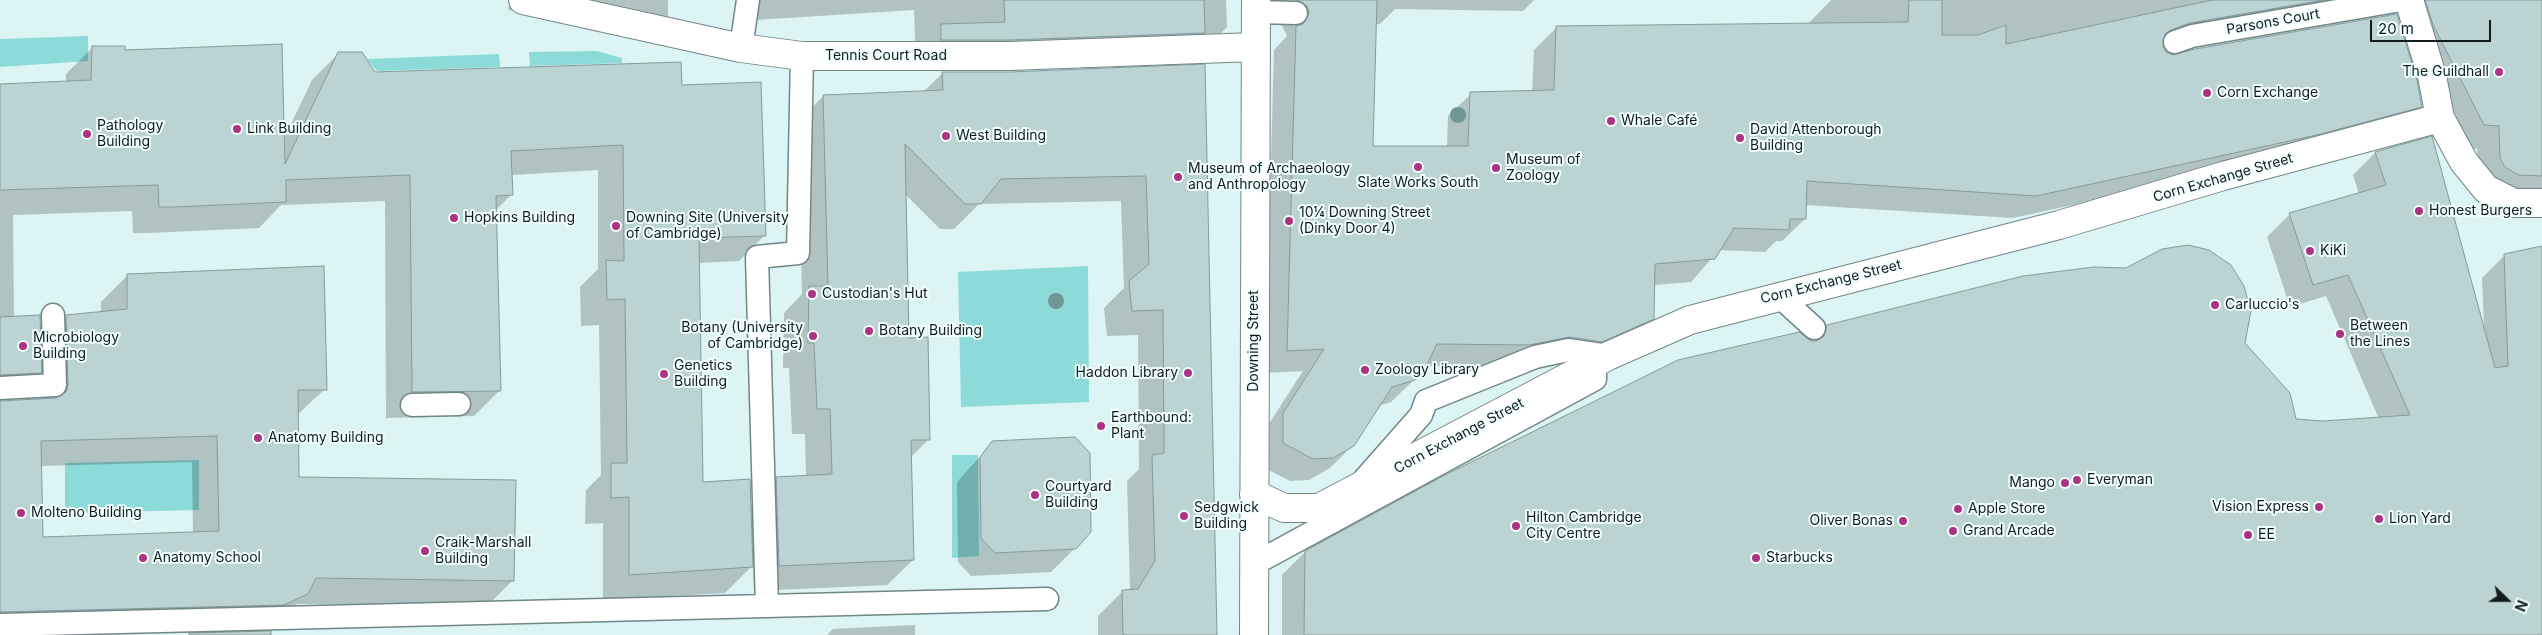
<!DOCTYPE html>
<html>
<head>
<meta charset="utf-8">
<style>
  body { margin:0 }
  #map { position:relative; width:2542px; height:635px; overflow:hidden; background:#dcf4f3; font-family:Inter,sans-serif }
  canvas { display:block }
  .north { position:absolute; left:2482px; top:575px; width:50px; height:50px; -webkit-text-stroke:4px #f0fffe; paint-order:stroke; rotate:112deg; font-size:14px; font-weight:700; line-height:20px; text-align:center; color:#131c1c }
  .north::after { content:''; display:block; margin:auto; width:18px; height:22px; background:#131c1c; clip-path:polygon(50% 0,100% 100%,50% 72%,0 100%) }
  .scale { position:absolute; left:2370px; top:20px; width:121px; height:22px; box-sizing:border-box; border:2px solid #131c1c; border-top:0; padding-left:6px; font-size:15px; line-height:18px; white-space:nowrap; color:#131c1c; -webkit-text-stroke:4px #f0fffe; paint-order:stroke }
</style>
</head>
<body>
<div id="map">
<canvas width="2542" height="635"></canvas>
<div class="north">N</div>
<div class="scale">20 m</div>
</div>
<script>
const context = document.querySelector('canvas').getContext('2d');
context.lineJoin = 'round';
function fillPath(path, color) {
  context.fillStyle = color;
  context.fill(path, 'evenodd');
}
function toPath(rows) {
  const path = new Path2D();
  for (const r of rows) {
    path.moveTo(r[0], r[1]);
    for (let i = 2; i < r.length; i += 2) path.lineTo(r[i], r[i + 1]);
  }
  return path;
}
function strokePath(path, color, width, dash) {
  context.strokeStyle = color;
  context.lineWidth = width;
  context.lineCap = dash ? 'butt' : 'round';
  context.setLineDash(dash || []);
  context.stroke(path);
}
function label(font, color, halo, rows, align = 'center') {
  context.font = font + ' Inter,sans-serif';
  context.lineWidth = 4;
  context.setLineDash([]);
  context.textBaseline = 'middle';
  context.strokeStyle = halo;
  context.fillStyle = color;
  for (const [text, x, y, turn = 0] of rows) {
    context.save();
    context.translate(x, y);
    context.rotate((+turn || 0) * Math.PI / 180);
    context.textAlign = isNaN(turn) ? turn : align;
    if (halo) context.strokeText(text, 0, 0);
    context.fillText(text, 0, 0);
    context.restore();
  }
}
fillPath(toPath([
  [88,36,88,61,0,67,0,39],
  [597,51,622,58,622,63,530,66,529,52],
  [499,54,500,67,377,71,367,59],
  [1088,266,1089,402,961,407,958,272],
  [952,455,978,455,979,556,952,558],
  [199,460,199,510,65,513,65,463]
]), '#8cdbd9');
fillPath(toPath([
  [510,0,668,0,668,16,644,40,508,10],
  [738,0,1226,0,1227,27,1201,53,916,66,914,10,739,21],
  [1274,0,1534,0,1523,11,1395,9,1380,24,1375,24,1372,147,1447,147,1448,116,1471,94,1532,92,1534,50,1557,27,1808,24,1831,0,2380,0,2370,10,2162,47,2166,53,2421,106,2398,129,2293,157,2013,218,1805,205,1805,219,1782,241,1776,241,1765,252,1719,250,1691,282,1654,285,1653,318,1630,341,1578,364,1546,359,1505,367,1424,366,1422,372,1391,402,1378,406,1353,445,1330,468,1309,480,1290,481,1261,466,1261,436,1303,371,1265,373,1274,50,1287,36,1281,24,1274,22],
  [2386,0,2542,0,2542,199,2478,181,2477,149,2461,147,2402,18],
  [92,48,124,51,283,141,312,80,339,53,375,74,680,86,765,235,739,261,698,263,702,483,750,506,777,479,806,477,805,434,792,434,789,368,783,368,784,313,802,294,798,122,823,96,923,92,943,73,1010,73,1204,66,1216,635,1098,635,1098,616,1123,591,1128,591,1130,588,1127,481,1139,469,1138,335,1107,336,1105,319,1104,308,1124,288,1121,201,979,204,954,229,940,229,905,194,908,339,928,440,910,458,913,560,887,585,754,591,753,565,725,593,603,600,603,523,585,524,586,490,601,475,599,325,581,326,580,287,598,269,598,170,511,175,512,194,495,211,500,390,474,416,386,418,385,201,281,205,259,228,149,233,133,233,132,211,13,215,14,317,39,343,67,316,101,312,101,302,128,275,325,389,297,415,297,478,513,580,487,606,297,604,280,620,251,633,270,635,190,635,192,632,0,635,0,402,42,399,41,371,14,398,0,400,0,85,66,83,66,74],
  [192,462,193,533,42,538,40,466],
  [2431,138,2484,327,2482,278,2504,256,2542,247,2542,635,1282,635,1282,575,1305,552,1811,342,1827,326,2244,344,2295,420,2323,423,2379,419,2326,296,2290,307,2267,237,2290,214,2359,194,2353,175,2375,153],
  [993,442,1075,548,1051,572,971,576,958,562,957,482],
  [915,625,915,635,827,635,833,629]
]), '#0003');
const building = toPath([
  [1004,0,1204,0,1205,33,1009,40,941,40,941,24,1005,22,1004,0],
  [1297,0,1377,0,1373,146,1468,146,1470,92,1554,90,1556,26,1908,22,1909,0,1942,0,1942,35,1978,35,2006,25,2006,44,2212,0,2324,0,2190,23,2171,30,2165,34,2163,46,2166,52,2173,55,2195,49,2397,14,2417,80,2422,107,2317,135,2036,196,1807,181,1806,219,1790,219,1789,230,1734,228,1715,259,1655,264,1654,319,1602,342,1570,337,1529,345,1437,344,1423,373,1415,380,1392,387,1354,446,1333,458,1313,459,1283,443,1283,413,1324,349,1287,351,1296,26,1303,24,1309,14,1307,6,1297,0],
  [2425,0,2542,0,2542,176,2518,175,2505,167,2500,158,2499,126,2484,125,2433,25,2425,0],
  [282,44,285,164,338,52,362,52,375,72,681,62,682,85,761,82,766,236,699,238,703,482,750,479,753,567,629,575,629,497,611,498,611,463,627,463,625,299,607,300,606,260,624,261,623,145,511,151,513,195,496,196,501,391,412,392,410,175,286,180,286,202,176,207,159,207,158,185,0,190,0,84,91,80,92,46,125,46,125,50,282,44],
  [1205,64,1217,635,1123,635,1122,590,1138,589,1155,561,1152,455,1164,453,1163,310,1132,311,1130,293,1129,281,1149,264,1146,176,1001,179,981,204,965,204,905,144,909,338,928,337,930,440,911,440,914,560,779,566,776,477,832,474,830,409,817,409,814,343,808,343,809,286,828,286,823,95,943,90,942,72,1010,72,1205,64],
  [2432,136,2495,368,2508,366,2504,254,2542,246,2542,635,1304,635,1305,551,1443,476,1678,360,1799,332,1811,341,1817,341,1824,336,1827,325,2023,276,2094,267,2126,268,2162,249,2188,245,2209,250,2231,265,2244,286,2251,311,2245,343,2290,393,2296,419,2323,421,2410,415,2348,275,2313,285,2289,213,2386,185,2375,152,2432,136],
  [324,266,327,390,298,390,299,477,516,480,514,581,316,578,308,594,284,605,0,612,0,401,56,398,66,392,68,385,66,315,127,309,127,274,324,266],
  [217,436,219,531,43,537,41,441,217,436],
  [40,315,42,373,0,375,0,317,40,315],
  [1075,437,1090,453,1091,532,1076,549,995,553,981,538,980,457,992,441,1075,437],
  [271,631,271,635,189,635,189,633,271,631]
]);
fillPath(building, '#bbd3d2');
strokePath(building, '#849a9a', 1);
const service = toPath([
  [1256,12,1296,13],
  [2175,42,2192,36,2401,0],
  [741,48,748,0],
  [1778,295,1814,328],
  [0,388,55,385,53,315],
  [412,405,459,404],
  [1361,483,1421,415,1426,401,1535,357,1568,350,1608,356],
  [1254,564,1595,379,1595,363],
  [767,606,757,257,798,253,802,56],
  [0,625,1047,599]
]);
const minor = toPath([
  [523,0,741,48,802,56,1009,56,1255,47],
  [2409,0,2432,76,2440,118,2464,162,2486,189,2514,203,2542,203],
  [1254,494,1284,508,1319,508,1608,356,1690,320,2059,225,2223,176,2440,118],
  [1254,635,1256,0]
]);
strokePath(service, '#718786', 25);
strokePath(minor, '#718786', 30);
strokePath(service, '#fff', 22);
strokePath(minor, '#fff', 28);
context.fillStyle = '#709595';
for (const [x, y] of [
  [1458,115],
  [1056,301]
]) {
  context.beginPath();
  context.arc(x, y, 8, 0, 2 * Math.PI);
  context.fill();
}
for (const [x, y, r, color] of [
  [2499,72,5,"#ad3284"],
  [2207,93,5,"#ad3284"],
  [1611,121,5,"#ad3284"],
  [237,129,5,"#ad3284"],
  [87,134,5,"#ad3284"],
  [946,136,5,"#ad3284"],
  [1740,138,5,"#ad3284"],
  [1418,167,5,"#ad3284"],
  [1496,168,5,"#ad3284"],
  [1178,177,5,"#ad3284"],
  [2419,211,5,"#ad3284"],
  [454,218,5,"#ad3284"],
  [1289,221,5,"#ad3284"],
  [616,226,5,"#ad3284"],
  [2310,251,5,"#ad3284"],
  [812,294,5,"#ad3284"],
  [2215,305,5,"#ad3284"],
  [869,331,5,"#ad3284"],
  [2340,334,5,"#ad3284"],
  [813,336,5,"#ad3284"],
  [23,346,5,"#ad3284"],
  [1365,370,5,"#ad3284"],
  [1188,373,5,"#ad3284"],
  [664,374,5,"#ad3284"],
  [1101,426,5,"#ad3284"],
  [258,438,5,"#ad3284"],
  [2077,480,5,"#ad3284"],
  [2065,483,5,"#ad3284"],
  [1035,495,5,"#ad3284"],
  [2319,507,5,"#ad3284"],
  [1958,509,5,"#ad3284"],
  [21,513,5,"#ad3284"],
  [1184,516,5,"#ad3284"],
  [2379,519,5,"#ad3284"],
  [1903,521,5,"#ad3284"],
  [1516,526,5,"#ad3284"],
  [1953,531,5,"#ad3284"],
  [2248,535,5,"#ad3284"],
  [425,551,5,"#ad3284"],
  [143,558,5,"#ad3284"],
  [1756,558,5,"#ad3284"]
]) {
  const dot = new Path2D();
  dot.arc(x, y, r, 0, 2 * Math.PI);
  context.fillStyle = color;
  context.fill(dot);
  strokePath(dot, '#f0fffe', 2);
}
label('14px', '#131c1c', '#f0fffe', [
  ["Parsons Court",2273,22,-10],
  ["Tennis Court Road",886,56],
  ["Corn Exchange Street",2223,178,-16],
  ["Corn Exchange Street",1831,282,-14],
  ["Downing Street",1254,341,-90],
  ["Corn Exchange Street",1459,436,-28]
]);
label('14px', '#131c1c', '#f0fffe', [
  ["The Guildhall",2489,72,"right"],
  ["Corn Exchange",2217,93],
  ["Whale Café",1621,121],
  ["Pathology",97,126],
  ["Building",97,142],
  ["Link Building",247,129],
  ["David Attenborough",1750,130],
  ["Building",1750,146],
  ["West Building",956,136],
  ["Museum of",1506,160],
  ["Zoology",1506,176],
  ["Museum of Archaeology",1188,169],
  ["and Anthropology",1188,185],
  ["Slate Works South",1418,183,"center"],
  ["Honest Burgers",2429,211],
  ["10¼ Downing Street",1299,213],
  ["(Dinky Door 4)",1299,229],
  ["Hopkins Building",464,218],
  ["Downing Site (University",626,218],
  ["of Cambridge)",626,234],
  ["KiKi",2320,251],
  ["Custodian's Hut",822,294],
  ["Carluccio's",2225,305],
  ["Between",2350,326],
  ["the Lines",2350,342],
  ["Botany (University",803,328,"right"],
  ["of Cambridge)",803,344,"right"],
  ["Botany Building",879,331],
  ["Microbiology",33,338],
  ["Building",33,354],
  ["Genetics",674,366],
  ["Building",674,382],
  ["Zoology Library",1375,370],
  ["Haddon Library",1178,373,"right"],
  ["Earthbound:",1111,418],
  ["Plant",1111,434],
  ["Anatomy Building",268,438],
  ["Everyman",2087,480],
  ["Mango",2055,483,"right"],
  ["Courtyard",1045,487],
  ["Building",1045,503],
  ["Vision Express",2309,507,"right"],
  ["Sedgwick",1194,508],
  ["Building",1194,524],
  ["Apple Store",1968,509],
  ["Molteno Building",31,513],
  ["Hilton Cambridge",1526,518],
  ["City Centre",1526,534],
  ["Lion Yard",2389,519],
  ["Oliver Bonas",1893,521,"right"],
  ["Grand Arcade",1963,531],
  ["EE",2258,535],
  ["Craik-Marshall",435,543],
  ["Building",435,559],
  ["Anatomy School",153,558],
  ["Starbucks",1766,558]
], 'left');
</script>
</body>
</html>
